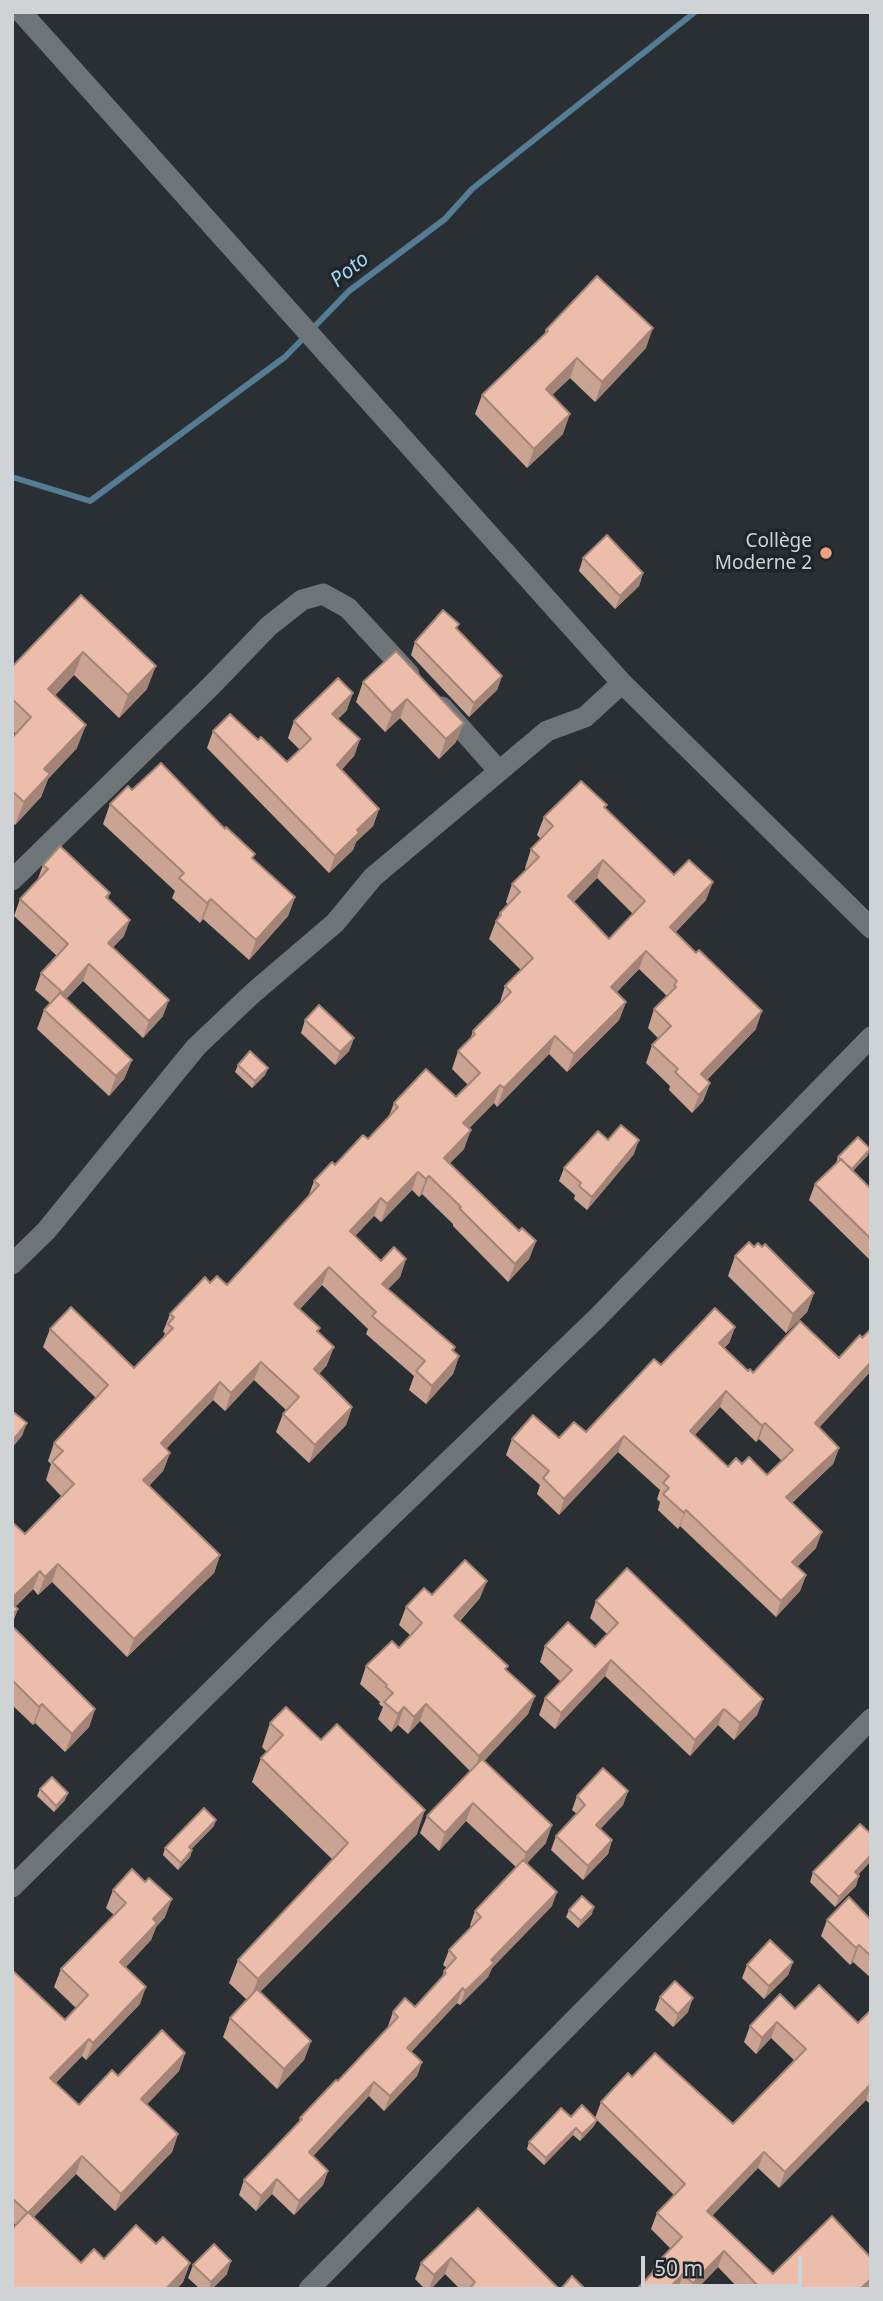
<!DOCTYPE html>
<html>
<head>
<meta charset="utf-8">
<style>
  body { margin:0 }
  #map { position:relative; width:883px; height:2301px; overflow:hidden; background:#292f33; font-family:"Noto Sans",sans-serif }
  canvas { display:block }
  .frame { position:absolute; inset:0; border:14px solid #cfd3d5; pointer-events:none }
  .scale { position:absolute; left:641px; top:2256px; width:161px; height:32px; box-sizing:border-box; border:4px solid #cfd3d5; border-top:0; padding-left:9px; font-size:21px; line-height:24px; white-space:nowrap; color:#cfd3d5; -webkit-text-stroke:5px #202529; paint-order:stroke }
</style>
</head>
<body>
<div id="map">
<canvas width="883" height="2301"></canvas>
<div class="frame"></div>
<div class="scale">50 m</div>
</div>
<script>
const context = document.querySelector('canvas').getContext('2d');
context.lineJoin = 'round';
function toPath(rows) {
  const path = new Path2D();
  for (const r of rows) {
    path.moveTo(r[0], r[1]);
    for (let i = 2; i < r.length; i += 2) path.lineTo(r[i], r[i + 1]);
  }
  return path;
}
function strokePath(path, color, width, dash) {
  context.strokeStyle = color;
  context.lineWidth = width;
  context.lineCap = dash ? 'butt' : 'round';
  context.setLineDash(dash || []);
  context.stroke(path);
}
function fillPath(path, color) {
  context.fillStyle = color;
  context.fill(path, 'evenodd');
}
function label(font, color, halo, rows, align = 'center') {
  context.font = font + ' "Noto Sans",sans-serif';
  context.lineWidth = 7;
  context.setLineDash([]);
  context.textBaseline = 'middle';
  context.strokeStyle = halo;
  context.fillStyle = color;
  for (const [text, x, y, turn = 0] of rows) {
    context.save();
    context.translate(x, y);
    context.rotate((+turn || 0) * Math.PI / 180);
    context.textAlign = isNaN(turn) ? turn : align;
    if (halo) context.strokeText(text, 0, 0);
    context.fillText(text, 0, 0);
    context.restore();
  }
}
strokePath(toPath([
  [12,477,90,501,285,357,349,291,445,219,472,189,695,12]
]), '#547d95', 6);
strokePath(toPath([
  [21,12,622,683,871,928],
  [442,707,499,771],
  [12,880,211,686,269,626,302,600,323,594,348,608,409,674],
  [12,1264,46,1231,196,1047,253,993,335,923,373,877,547,731,585,717,622,683],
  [12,1887,268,1635,597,1318,871,1037],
  [309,2289,871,1719]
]), '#6e7579', 21);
fillPath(toPath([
  [546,330,646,348,595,402,570,378,552,395,563,434,527,468,475,414,482,395,544,335],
  [583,558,643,573,639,586,615,609,579,571],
  [81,595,147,689,119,718,74,675,55,695,77,748,48,779,41,797,15,825,12,822,12,738,16,734,12,730,12,667],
  [457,630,502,676,497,690,469,717,411,655,415,642],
  [396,651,456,742,439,759,400,718,385,732,356,702,363,682],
  [347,710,338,719,360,739,354,756,341,770,379,809,373,826,356,842,353,850,329,873,207,748,213,731,258,740,287,762,300,750,288,738,294,721],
  [132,790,253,859,295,897,288,916,249,960,203,919,200,923,172,898,175,891,103,824,110,804],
  [607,805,605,809,674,875,706,900,675,933,756,1029,707,1080,710,1083,703,1101,692,1113,669,1090,670,1086,646,1063,652,1045,658,1038,648,1028,654,1009,667,996,639,969,617,992,626,1002,619,1020,567,1072,549,1054,497,1107,494,1103,469,1128,464,1149,450,1163,519,1231,536,1241,529,1259,508,1282,453,1226,453,1224,422,1194,419,1197,412,1190,381,1222,374,1216,355,1236,381,1261,406,1259,400,1277,388,1289,455,1347,454,1351,459,1356,453,1374,426,1404,409,1390,414,1376,366,1334,368,1329,322,1285,300,1309,320,1328,318,1332,327,1365,319,1374,352,1407,346,1425,309,1463,276,1432,283,1414,286,1410,254,1380,225,1411,213,1400,166,1449,170,1453,163,1471,149,1486,220,1555,214,1573,127,1657,52,1582,38,1595,33,1589,15,1607,18,1609,12,1624,12,1522,25,1534,61,1496,46,1480,51,1464,48,1461,54,1443,96,1398,43,1347,50,1329,134,1368,163,1338,165,1333,163,1332,170,1314,210,1283,227,1285,308,1197,314,1181,368,1139,389,1116,394,1103,456,1097,468,1085,452,1069,458,1051,470,1039,473,1031,499,1005,505,986,521,970,489,939,496,921,500,913,508,905,506,902,512,884,526,869,525,868,531,849,541,839,537,835,544,817],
  [597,878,633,914,609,939,574,902],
  [43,865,110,893,108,898,124,936,113,947,163,1016,143,1038,83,981,66,999,132,1060,124,1079,109,1096,37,1029,44,1010,50,1003,35,990,41,973,57,956,14,916,20,899,37,881],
  [305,1020,354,1038,349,1051,335,1065,301,1033],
  [238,1065,268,1068,265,1075,252,1088,235,1072],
  [608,1140,634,1154,587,1210,574,1199,575,1195,559,1181,564,1168],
  [868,1155,853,1171,871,1189,871,1261,809,1200,815,1184,836,1163,838,1157],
  [754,1247,762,1247,814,1293,807,1312,786,1333,728,1276,735,1256],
  [735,1327,729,1343,724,1348,748,1371,753,1373,839,1358,871,1371,819,1427,839,1448,833,1464,792,1503,816,1548,797,1567,806,1575,800,1591,776,1617,680,1526,678,1529,658,1510,660,1502,657,1499,660,1490,618,1452,559,1515,537,1494,540,1485,506,1455,512,1439,559,1438,586,1432,661,1365],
  [720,1407,756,1442,759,1439,782,1461,767,1475,742,1464,728,1467,695,1435],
  [432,1595,480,1598,460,1621,506,1670,535,1696,528,1714,484,1761,546,1843,526,1863,552,1906,492,1968,488,1977,460,2005,457,2003,411,2052,422,2062,417,2076,384,2111,369,2096,313,2156,328,2171,323,2185,294,2215,272,2194,256,2211,239,2195,244,2180,298,2124,300,2118,338,2081,388,2027,388,2026,393,2012,415,2007,442,1978,444,1971,447,1968,443,1965,449,1950,471,1927,470,1925,475,1911,516,1867,466,1821,439,1851,420,1833,427,1816,470,1771,420,1721,408,1734,398,1725,391,1732,378,1719,383,1707,379,1704,380,1702,360,1684,366,1666,399,1648,410,1635,399,1625,406,1607],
  [596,1601,763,1699,757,1715,734,1740,718,1725,690,1756,605,1676,555,1729,539,1715,545,1698,561,1682,540,1662,545,1646,595,1647,607,1634,590,1618],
  [12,1626,95,1709,89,1727,65,1752,35,1723,33,1725,12,1705],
  [270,1723,417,1834,260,1992,311,2041,304,2060,277,2089,223,2037,230,2018,247,2000,229,1983,238,1960,333,1860,252,1782,261,1758,267,1752,262,1747],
  [40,1789,65,1800,54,1812,37,1796],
  [628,1791,623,1805,600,1829,612,1840,608,1854,583,1880,551,1850,556,1836,577,1814,572,1810,577,1796],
  [214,1826,191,1849,192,1850,190,1857,178,1870,163,1855,165,1848],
  [871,1834,871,1861,858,1875,856,1886,835,1907,810,1882,813,1872],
  [113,1890,165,1917,156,1927,151,1940,126,1967,140,2004,86,2060,82,2056,56,2083,79,2105,118,2076,185,2053,179,2071,147,2104,178,2134,172,2152,115,2211,76,2174,34,2217,81,2263,104,2259,156,2244,190,2263,183,2282,177,2289,12,2289,16,2225,12,2222,12,1970,65,2020,76,2008,54,1987,61,1969,114,1915,106,1908],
  [569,1910,592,1914,578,1928,566,1917],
  [827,1920,871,1920,871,1978,853,1962,850,1965,821,1936],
  [793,1962,788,1975,764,1999,742,1978,747,1965],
  [660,1997,688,2012,673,2027,655,2010],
  [795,2009,858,2023,871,2010,871,2105,866,2100,779,2188,758,2168,712,2216,773,2274,871,2289,739,2289,718,2267,697,2289,637,2289,651,2274,654,2266,671,2249,651,2229,657,2213,674,2195,597,2120,594,2126,580,2141,573,2135,544,2165,527,2149,529,2142,571,2117,595,2118,601,2102,632,2077,733,2124,794,2060,771,2038,756,2054,744,2042,750,2026],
  [478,2208,559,2289,460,2289,445,2274,431,2289,425,2289,415,2279,421,2263],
  [193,2265,227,2274,212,2289,200,2289,188,2278]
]), '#caa392');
fillPath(toPath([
  [653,328,646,348,595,402,602,382],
  [577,358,570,378,539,408,546,389],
  [570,414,563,434,527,468,534,449],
  [643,573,639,586,615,609,620,596],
  [83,652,74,675,40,712,48,689],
  [156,666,147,689,119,718,128,695],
  [502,676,497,690,469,717,474,703],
  [353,693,347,710,326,731,332,714],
  [407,699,400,718,385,732,392,713],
  [464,723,456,742,439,759,446,739],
  [86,725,77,748,48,779,41,797,15,825,24,802,44,769],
  [360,739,354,756,331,782,337,765],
  [379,809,373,826,356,842,353,850,329,873,335,856,357,830],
  [603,860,597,878,562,914,568,896],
  [713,882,706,900,663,945,670,927],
  [295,897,288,916,249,960,256,940],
  [211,899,203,919,200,923,207,903],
  [130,920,124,936,102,959,108,943],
  [646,951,639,969,604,1005,611,987],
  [89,964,83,981,57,1009,63,993],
  [169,1000,163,1016,143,1038,149,1021],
  [626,1002,619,1020,567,1072,574,1054],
  [762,1011,756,1029,694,1092,701,1074],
  [555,1036,549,1054,497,1107,504,1088],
  [354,1038,349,1051,335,1065,340,1052],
  [132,1060,124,1079,109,1096,116,1076],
  [268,1068,265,1075,252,1088,255,1081],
  [710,1083,703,1101,692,1113,699,1095],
  [500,1085,494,1103,457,1141,463,1123],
  [471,1130,464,1149,437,1176,444,1158],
  [639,1140,634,1154,587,1210,592,1197],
  [870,1149,868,1155,849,1175,852,1169],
  [418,1172,412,1190,381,1222,387,1204],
  [429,1176,422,1194,419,1197,426,1179],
  [381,1198,374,1216,343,1249,350,1231],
  [536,1241,529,1259,508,1282,515,1264],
  [406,1259,400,1277,375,1302,382,1284],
  [329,1267,322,1285,288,1322,294,1304],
  [814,1293,807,1312,786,1333,793,1314],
  [735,1327,729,1343,713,1359,719,1343],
  [334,1347,327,1365,307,1387,314,1369],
  [459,1356,453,1374,426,1404,432,1386],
  [261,1362,254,1380,225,1411,231,1393],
  [871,1362,871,1371,809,1439,815,1423],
  [220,1382,213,1400,154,1461,161,1443],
  [726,1391,720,1407,684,1447,690,1431],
  [352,1407,346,1425,309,1463,315,1445],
  [27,1423,22,1436,12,1448,12,1441],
  [765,1423,759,1439,756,1442,762,1426],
  [624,1436,618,1452,559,1515,564,1499],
  [839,1448,833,1464,780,1513,786,1497],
  [170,1453,163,1471,136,1499,143,1480],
  [686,1510,680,1526,678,1529,684,1513],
  [822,1532,816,1548,786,1578,792,1562],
  [220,1555,214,1573,127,1657,134,1639],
  [58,1564,52,1582,38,1595,45,1577],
  [40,1571,33,1589,12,1610,12,1598],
  [806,1575,800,1591,776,1617,781,1601],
  [487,1581,480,1598,448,1633,454,1616],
  [18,1609,12,1624,12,1615],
  [611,1660,605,1676,555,1729,561,1713],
  [535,1696,528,1714,473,1773,479,1756],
  [763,1699,757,1715,734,1740,740,1723],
  [42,1704,35,1723,33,1725,39,1707],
  [426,1704,420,1721,408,1734,414,1717],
  [404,1707,398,1725,391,1732,398,1714],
  [95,1709,89,1727,65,1752,72,1734],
  [724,1709,718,1725,690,1756,695,1740],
  [628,1791,623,1805,591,1839,596,1825],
  [68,1793,65,1800,54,1812,56,1806],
  [473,1803,466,1821,439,1851,445,1833],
  [425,1810,417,1834,249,2003,258,1979],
  [216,1820,214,1826,187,1854,189,1847],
  [552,1825,546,1843,520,1871,526,1853],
  [612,1840,608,1854,583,1880,588,1866],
  [192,1850,190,1857,178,1870,181,1863],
  [871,1855,871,1861,851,1881,855,1872],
  [859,1876,856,1886,835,1907,839,1897],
  [557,1892,552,1906,492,1968,488,1977,460,2005,465,1991,491,1960],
  [172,1899,165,1917,156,1927,151,1940,114,1979,120,1962,153,1919],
  [594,1907,592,1914,578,1928,581,1921],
  [859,1945,853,1962,850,1965,856,1948],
  [793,1962,788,1975,764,1999,769,1986],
  [146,1987,140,2004,86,2060,93,2043],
  [463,1988,457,2003,402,2062,407,2048],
  [693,1998,688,2012,673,2027,678,2014],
  [777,2022,771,2038,756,2054,762,2038],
  [89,2039,82,2056,44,2095,50,2078],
  [311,2041,304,2060,277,2089,284,2069],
  [185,2053,179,2071,135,2117,141,2099],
  [422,2062,417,2076,384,2111,390,2096],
  [374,2082,369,2096,304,2166,309,2152],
  [871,2084,866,2100,779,2188,785,2172],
  [597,2120,594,2126,580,2141,582,2134],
  [576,2128,573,2135,544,2165,546,2158],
  [178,2134,172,2152,115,2211,121,2194],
  [764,2152,758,2168,701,2227,707,2211],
  [82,2156,76,2174,21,2230,28,2213],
  [328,2171,323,2185,294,2215,299,2201],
  [277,2179,272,2194,256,2211,261,2196],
  [724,2251,718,2267,697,2289,691,2289,693,2283],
  [451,2258,445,2274,431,2289,429,2289,434,2275],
  [231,2261,227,2274,212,2289,209,2289,211,2282],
  [190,2263,183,2282,177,2289,166,2289],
  [683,2274,678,2289,668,2289],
  [871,2279,871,2289,860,2289]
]), '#a48477');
const building = toPath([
  [597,276,653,328,602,382,577,358,546,389,570,414,534,449,482,395,548,331,546,330,597,276],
  [607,535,643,573,620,596,583,558,607,535],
  [81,595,156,666,128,695,83,652,48,689,86,725,44,769,50,774,24,802,12,791,12,738,31,717,12,699,12,667,81,595],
  [443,610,459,624,456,628,502,676,474,703,415,642,443,610],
  [396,651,464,723,446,739,407,699,392,713,363,682,396,651],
  [338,678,353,693,332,714,360,739,337,765,379,809,357,830,359,833,335,856,213,731,230,714,258,740,261,737,287,762,311,739,294,721,338,678],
  [161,763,225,829,226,827,255,854,252,858,295,897,256,940,211,899,207,903,179,878,184,873,110,804,128,786,132,790,161,763],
  [581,781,607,805,604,807,674,875,689,860,713,882,670,927,696,953,699,950,762,1011,701,1074,710,1083,699,1095,675,1072,678,1069,652,1045,671,1026,654,1009,676,987,674,985,677,981,646,951,611,987,626,1002,574,1054,555,1036,504,1088,500,1085,463,1123,471,1130,444,1158,519,1231,522,1228,536,1241,515,1264,459,1208,461,1207,429,1176,426,1179,418,1172,387,1204,381,1198,350,1231,381,1261,394,1247,406,1259,382,1284,455,1347,452,1350,459,1356,432,1386,416,1371,425,1361,372,1316,376,1312,329,1267,294,1304,320,1328,317,1331,334,1347,314,1369,352,1407,315,1445,283,1414,299,1397,261,1362,231,1393,220,1382,161,1443,170,1453,143,1480,220,1555,134,1639,58,1564,45,1577,40,1571,12,1598,12,1522,25,1534,74,1484,52,1462,63,1451,54,1443,108,1385,50,1329,71,1307,134,1368,173,1328,168,1324,174,1317,170,1314,205,1277,210,1283,217,1276,227,1285,319,1185,314,1181,332,1162,335,1165,363,1135,368,1139,398,1107,394,1103,426,1069,456,1097,480,1073,458,1051,475,1034,473,1031,511,992,505,986,533,958,496,921,501,915,500,913,520,892,512,884,539,857,531,849,553,826,544,817,581,781],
  [603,860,645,901,609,939,568,896,603,860],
  [60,846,110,893,106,897,130,920,108,943,169,1000,149,1021,89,964,63,993,41,973,68,944,20,899,48,869,43,865,60,846],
  [60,993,132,1060,116,1076,44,1010,60,993],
  [319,1005,354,1038,340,1052,305,1020,319,1005],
  [250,1051,268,1068,255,1081,238,1065,250,1051],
  [621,1125,639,1140,592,1197,579,1186,581,1183,564,1168,598,1131,608,1140,621,1125],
  [858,1137,870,1149,852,1169,838,1157,858,1137],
  [841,1159,871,1189,871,1239,815,1184,841,1159],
  [749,1242,754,1247,758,1243,762,1247,765,1244,814,1293,793,1314,735,1256,749,1242],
  [715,1308,735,1327,719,1343,748,1371,750,1369,753,1373,800,1321,839,1358,860,1335,862,1338,871,1329,871,1362,815,1423,839,1448,786,1497,822,1532,792,1562,806,1575,781,1601,686,1510,684,1513,663,1494,669,1488,663,1483,669,1476,624,1436,564,1499,543,1478,549,1471,512,1439,533,1415,559,1438,574,1422,586,1432,654,1359,661,1365,715,1308],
  [726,1391,762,1426,765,1423,793,1450,767,1475,749,1457,742,1464,736,1458,728,1467,690,1431,726,1391],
  [12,1411,27,1423,12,1441,12,1411],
  [465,1560,487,1581,454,1616,508,1666,505,1669,535,1696,479,1756,426,1704,414,1717,404,1707,398,1714,384,1702,393,1693,386,1687,387,1685,366,1666,392,1641,399,1648,422,1623,406,1607,424,1588,432,1595,465,1560],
  [627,1568,763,1699,740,1723,724,1709,695,1740,611,1660,561,1713,545,1698,572,1670,545,1646,568,1622,595,1647,618,1623,596,1601,627,1568],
  [12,1604,18,1609,12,1615,12,1604],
  [12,1626,95,1709,72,1734,42,1704,39,1707,12,1680,12,1626],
  [286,1707,321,1740,337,1724,425,1810,258,1979,238,1960,348,1843,261,1758,283,1735,270,1723,286,1707],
  [482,1759,552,1825,526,1853,473,1803,445,1833,427,1816,482,1759],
  [603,1768,628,1791,596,1825,612,1840,588,1866,556,1836,585,1805,577,1796,603,1768],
  [52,1777,68,1793,56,1806,40,1789,52,1777],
  [204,1808,216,1820,189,1847,192,1850,181,1863,165,1848,204,1808],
  [860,1824,871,1834,871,1855,855,1872,859,1876,839,1897,813,1872,860,1824],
  [523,1860,557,1892,491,1960,494,1963,465,1991,463,1988,407,2048,422,2062,390,2096,374,2082,309,2152,328,2171,299,2201,277,2179,261,2196,244,2180,302,2119,300,2118,336,2080,338,2081,398,2017,393,2012,405,1998,415,2007,446,1973,444,1971,456,1958,449,1950,481,1917,475,1911,523,1860],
  [132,1869,145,1882,149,1878,172,1899,153,1919,157,1923,120,1962,146,1987,93,2043,89,2039,50,2078,79,2105,112,2070,118,2076,162,2030,185,2053,141,2099,178,2134,121,2194,82,2156,28,2213,12,2198,12,1970,65,2020,88,1995,61,1969,126,1903,113,1890,132,1869],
  [582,1896,594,1907,581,1921,569,1910,582,1896],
  [849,1897,871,1920,871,1956,859,1945,856,1948,827,1920,849,1897],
  [770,1940,793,1962,769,1986,747,1965,770,1940],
  [675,1981,693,1998,678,2014,660,1997,675,1981],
  [819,1985,858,2023,871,2010,871,2084,785,2172,764,2152,707,2211,773,2274,832,2216,871,2258,871,2279,860,2289,761,2289,724,2251,693,2283,683,2274,668,2289,637,2289,656,2269,654,2266,682,2237,657,2213,685,2184,601,2102,628,2073,632,2077,655,2053,733,2124,806,2049,777,2022,762,2038,750,2026,780,1994,795,2009,819,1985],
  [257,1989,311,2041,284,2069,230,2018,257,1989],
  [582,2105,597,2120,582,2134,576,2128,546,2158,529,2142,561,2108,571,2117,582,2105],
  [478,2208,559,2289,469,2289,475,2282,451,2258,434,2275,421,2263,478,2208],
  [28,2212,81,2263,94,2249,104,2259,136,2225,156,2244,163,2237,190,2263,166,2289,12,2289,12,2229,28,2212],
  [214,2244,231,2261,211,2282,193,2265,214,2244],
  [572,2276,585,2289,561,2289,572,2276]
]);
fillPath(building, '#ebbdaa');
strokePath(building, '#a48477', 2);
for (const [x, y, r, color] of [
  [826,553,7,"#f2a17e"]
]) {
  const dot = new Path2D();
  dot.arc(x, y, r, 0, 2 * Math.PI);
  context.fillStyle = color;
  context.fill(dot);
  strokePath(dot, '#202529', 2.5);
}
label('19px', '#cfd3d5', '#202529', [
  ["Collège",812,542],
  ["Moderne 2",812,564]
], 'right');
label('italic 21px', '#a0d5f6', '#202529', [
  ["Poto",350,270,-39]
]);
</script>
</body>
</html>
